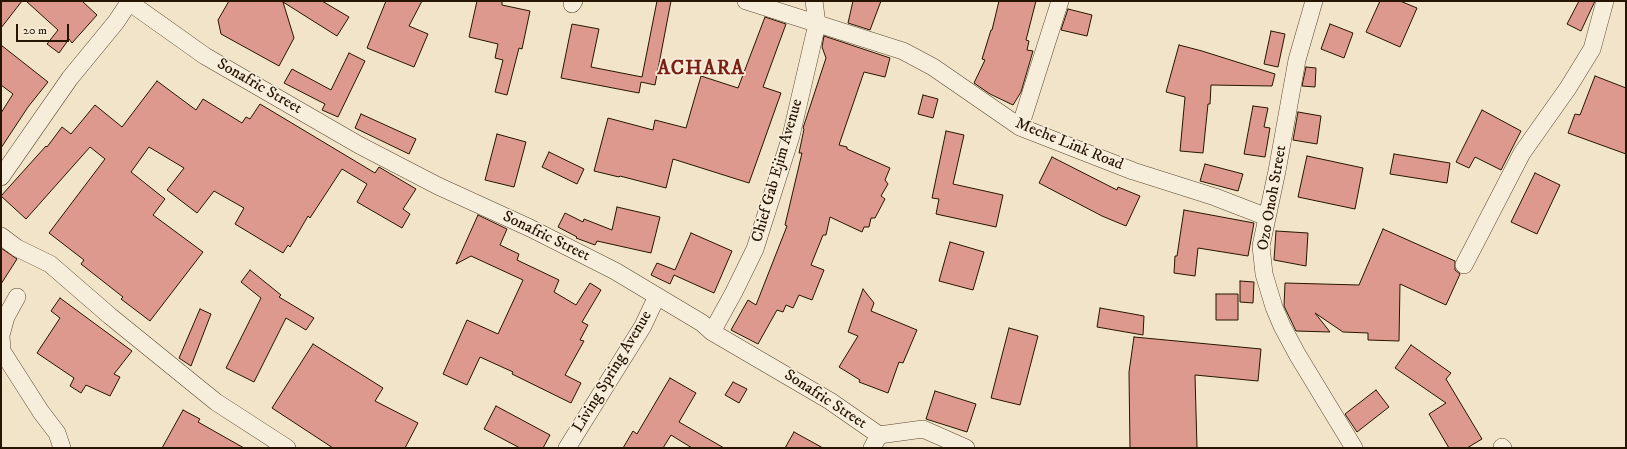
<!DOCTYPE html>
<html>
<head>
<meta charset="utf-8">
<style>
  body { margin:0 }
  #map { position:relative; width:1627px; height:449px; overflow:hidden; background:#f2e4c8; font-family:"IM FELL DW Pica",serif }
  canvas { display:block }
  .frame { position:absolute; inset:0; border:2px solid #261500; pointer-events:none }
  .scale { position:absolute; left:16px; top:24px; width:53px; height:18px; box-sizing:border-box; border:2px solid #261500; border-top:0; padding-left:5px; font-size:12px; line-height:14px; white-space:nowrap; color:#261500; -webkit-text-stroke:3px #f7eddb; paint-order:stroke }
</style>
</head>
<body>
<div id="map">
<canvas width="1627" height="449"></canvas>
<div class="frame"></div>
<div class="scale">20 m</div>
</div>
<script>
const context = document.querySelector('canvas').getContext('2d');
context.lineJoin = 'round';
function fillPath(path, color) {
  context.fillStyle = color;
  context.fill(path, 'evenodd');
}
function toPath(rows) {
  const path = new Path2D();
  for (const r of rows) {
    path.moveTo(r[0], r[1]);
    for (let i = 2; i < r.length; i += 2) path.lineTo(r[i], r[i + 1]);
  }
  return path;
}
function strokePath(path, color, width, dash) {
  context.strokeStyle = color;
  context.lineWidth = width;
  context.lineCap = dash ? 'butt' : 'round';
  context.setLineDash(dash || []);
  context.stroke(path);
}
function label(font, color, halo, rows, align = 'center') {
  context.font = font + ' "IM FELL DW Pica",serif';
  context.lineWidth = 3.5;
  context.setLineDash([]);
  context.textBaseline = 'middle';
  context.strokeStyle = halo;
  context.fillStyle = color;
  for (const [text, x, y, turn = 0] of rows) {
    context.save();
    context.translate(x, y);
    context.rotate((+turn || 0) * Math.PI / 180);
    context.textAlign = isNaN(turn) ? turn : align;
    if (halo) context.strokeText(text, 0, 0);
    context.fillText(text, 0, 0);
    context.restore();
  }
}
const building = toPath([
  [1,1,22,1,1,28,1,1],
  [26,1,82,1,97,15,72,43,69,39,59,53,47,44,58,30,26,1],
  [229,1,322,1,349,17,337,36,283,2,294,38,279,66,221,34,218,20,229,1],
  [386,1,422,1,409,26,428,34,414,67,367,48,386,1],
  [477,1,502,1,502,5,530,11,522,49,519,48,507,95,495,92,503,60,495,58,498,44,469,37,477,1],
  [657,1,671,1,655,85,641,82,639,93,561,78,572,24,599,29,591,67,642,77,657,1],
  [853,1,881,1,870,30,848,23,853,1],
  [999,1,1036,1,1026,40,1029,41,1027,50,1033,51,1021,92,1013,105,990,94,974,83,985,60,982,59,991,30,992,30,999,1],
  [1380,1,1400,1,1417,8,1400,47,1366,32,1380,1],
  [1579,1,1595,1,1581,31,1567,24,1579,1],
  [1068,9,1092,15,1087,36,1061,30,1068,9],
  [765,17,786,24,763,87,781,93,749,183,673,159,666,188,620,176,619,177,594,171,608,118,653,130,655,120,686,128,701,76,738,88,765,17],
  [1330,24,1353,33,1344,58,1321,49,1330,24],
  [1271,31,1285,34,1278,67,1264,64,1271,31],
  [824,36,890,58,885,77,864,72,839,145,847,147,847,149,890,168,885,180,888,184,881,196,885,199,875,218,871,218,869,227,864,227,862,232,830,217,826,235,823,235,811,265,824,270,812,300,799,295,793,308,786,305,783,312,777,310,758,344,731,330,748,300,756,305,787,226,785,225,802,153,799,153,804,129,803,128,826,58,822,47,824,36],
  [1,45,48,82,28,107,1,148,1,113,13,94,1,85,1,45],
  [1179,45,1202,51,1275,74,1272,86,1211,85,1210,104,1208,104,1203,153,1180,151,1185,97,1166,92,1179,45],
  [349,53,365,61,338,117,322,110,325,104,284,83,292,69,331,90,349,53],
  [1306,67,1316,68,1315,87,1302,86,1306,67],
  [1595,76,1626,88,1626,154,1568,133,1575,114,1580,115,1595,76],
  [157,81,196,110,203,99,242,123,246,117,250,119,260,104,375,173,379,167,416,189,403,209,410,214,402,228,357,202,367,184,342,169,310,218,308,216,290,247,288,245,283,253,235,224,244,208,214,191,197,213,167,190,184,168,149,147,131,172,165,199,153,215,203,252,150,321,121,299,123,297,81,264,84,260,49,233,105,159,90,147,26,219,1,196,46,146,47,147,62,127,71,134,95,105,122,127,157,81],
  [923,95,938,99,933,118,918,114,923,95],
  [1253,106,1268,108,1264,127,1270,128,1265,157,1244,154,1253,106],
  [1482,110,1521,131,1501,170,1475,157,1469,168,1456,162,1482,110],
  [1298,112,1321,116,1317,144,1293,140,1298,112],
  [361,114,416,139,409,154,355,128,361,114],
  [946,131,964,135,953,184,1003,195,996,227,936,214,939,199,932,198,946,131],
  [497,134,526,142,514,187,485,180,497,134],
  [549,152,584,169,577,184,542,167,549,152],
  [1394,154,1450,163,1447,183,1390,174,1394,154],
  [1307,156,1363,168,1355,209,1298,197,1307,156],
  [1052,157,1117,190,1118,187,1140,196,1126,226,1102,216,1039,183,1052,157],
  [1205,164,1243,174,1238,191,1200,181,1205,164],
  [1535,173,1560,185,1537,234,1511,222,1535,173],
  [617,207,660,217,651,253,597,241,595,245,576,238,577,237,558,227,565,213,583,222,584,219,612,230,617,207],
  [1184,210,1254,223,1248,256,1198,248,1195,276,1174,273,1175,256,1177,256,1184,210],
  [478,215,507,229,500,245,519,254,517,260,559,280,554,292,576,305,590,283,601,290,582,322,588,325,580,340,584,341,565,375,581,383,571,403,512,374,513,372,480,357,467,385,443,374,467,320,498,334,523,280,471,256,456,264,478,215],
  [1383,229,1455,261,1455,270,1460,274,1446,305,1400,284,1399,341,1368,340,1368,333,1343,332,1315,313,1330,332,1296,331,1284,306,1285,283,1359,285,1383,229],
  [1276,231,1308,233,1306,266,1274,260,1276,231],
  [691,233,732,251,714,293,674,275,670,284,651,275,657,263,675,270,691,233],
  [950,242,984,252,973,290,939,281,950,242],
  [1,248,17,259,1,284,1,248],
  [250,270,281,295,279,297,314,318,306,330,286,318,254,382,226,368,261,298,241,282,250,270],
  [1240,281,1254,282,1253,303,1240,302,1240,281],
  [863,289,874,303,871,311,917,330,903,363,899,362,888,393,859,382,860,380,839,367,858,336,848,332,863,289],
  [1216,294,1238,294,1238,320,1216,320,1216,294],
  [60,298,132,351,114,374,120,377,110,396,86,385,81,393,70,386,74,378,37,353,60,318,51,311,60,298],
  [1100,308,1144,316,1143,335,1097,327,1100,308],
  [200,309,211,314,191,366,179,358,200,309],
  [1009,328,1038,336,1020,405,991,398,1009,328],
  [1134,337,1261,349,1258,381,1195,375,1197,448,1130,448,1129,372,1134,337],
  [313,344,383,388,375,401,418,423,405,448,333,448,272,408,313,344],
  [1411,345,1451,373,1446,379,1482,439,1467,448,1449,448,1429,414,1446,403,1395,368,1411,345],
  [670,378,696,393,679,422,724,448,692,448,671,435,663,448,623,448,633,431,637,434,670,378],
  [733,382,747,389,739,403,725,395,733,382],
  [1376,390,1389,407,1357,432,1345,414,1376,390],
  [935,391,976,404,967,432,926,419,935,391],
  [496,406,550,435,543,448,520,448,484,429,496,406],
  [183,410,200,419,198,422,244,448,162,448,183,410],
  [794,432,823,448,785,448,794,432]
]);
fillPath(building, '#dd998d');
strokePath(building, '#261500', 1);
const minor = toPath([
  [746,1,903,51,933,67,1020,127,1133,171,1215,197,1267,217],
  [1314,1,1297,60,1277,171,1261,246,1264,274,1274,307,1282,326,1297,354,1354,448],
  [129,2,205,56,359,145,438,186,530,228,615,271,702,323,712,332,830,401,879,435,923,429,966,448],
  [572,4,574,1],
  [1020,127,1060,1],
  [1,177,70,78,116,22,130,1],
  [1,236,17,248,50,264,110,316,216,402,287,448],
  [1464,265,1522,153,1568,88,1592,49,1605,1],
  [712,332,734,292,755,249,791,136,817,24,814,1],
  [1,335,6,317,17,297],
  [1,336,2,351,41,412,57,433,62,448],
  [1502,447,1503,448],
  [567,448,643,326,657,296],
  [872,448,879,435]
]);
strokePath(minor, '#594932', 18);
strokePath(minor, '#f7eddb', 17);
label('16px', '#261500', '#f7eddb', [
  ["Sonafric Street",259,87,30],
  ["Meche Link Road",1069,145,22],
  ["Chief Gab Ejim Avenue",778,171,-74],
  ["Ozo Onoh Street",1273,198,-80],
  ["Sonafric Street",546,237,26],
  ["Living Spring Avenue",613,372,-59],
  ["Sonafric Street",825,400,33]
]);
context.letterSpacing = '1px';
label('bold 20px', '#7a1f14', '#f7eddb', [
  ["ACHARA",701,70]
]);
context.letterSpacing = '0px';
</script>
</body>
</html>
